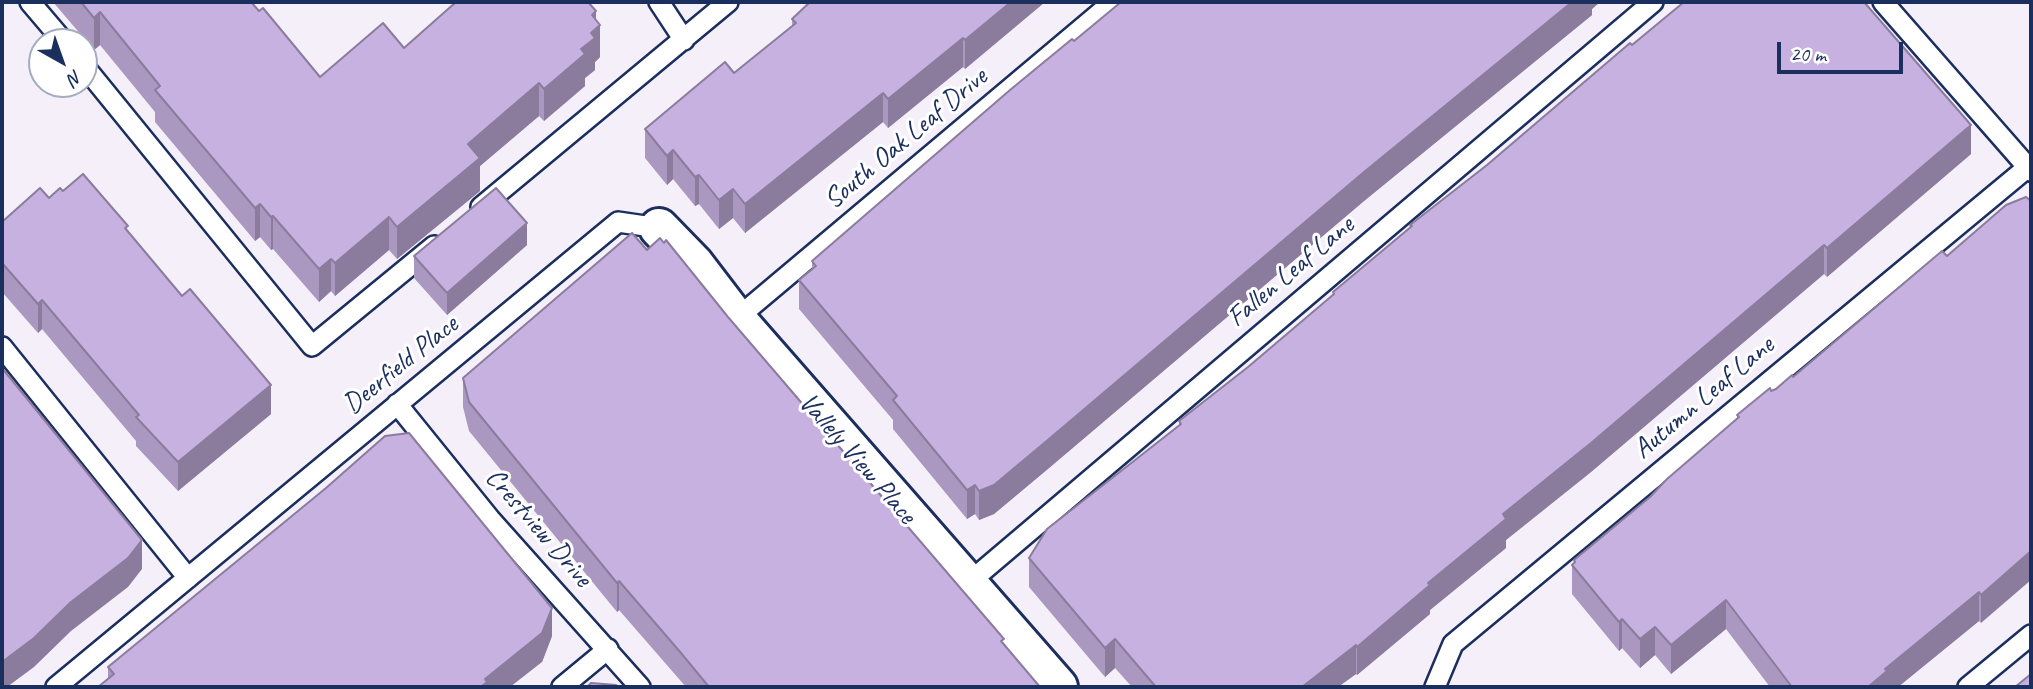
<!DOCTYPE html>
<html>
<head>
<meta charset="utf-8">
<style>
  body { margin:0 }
  #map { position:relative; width:2033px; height:689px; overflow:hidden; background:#f4eff9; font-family:Caveat,sans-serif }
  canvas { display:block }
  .frame { position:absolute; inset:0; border:4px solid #1b2f5e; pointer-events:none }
  .north { position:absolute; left:28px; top:28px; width:70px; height:70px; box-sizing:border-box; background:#fff; border:2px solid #a4acbf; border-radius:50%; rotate:140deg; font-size:19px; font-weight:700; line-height:28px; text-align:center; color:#1b2f5e }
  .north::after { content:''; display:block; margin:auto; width:24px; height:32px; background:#1b2f5e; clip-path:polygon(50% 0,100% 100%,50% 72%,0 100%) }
  .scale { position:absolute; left:1777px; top:42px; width:126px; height:32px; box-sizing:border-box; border:4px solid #1b2f5e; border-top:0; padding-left:9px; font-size:21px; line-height:24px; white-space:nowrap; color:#1b2f5e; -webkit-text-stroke:5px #fff; paint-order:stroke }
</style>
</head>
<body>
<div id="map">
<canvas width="2033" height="689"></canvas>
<div class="frame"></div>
<div class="north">N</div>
<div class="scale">20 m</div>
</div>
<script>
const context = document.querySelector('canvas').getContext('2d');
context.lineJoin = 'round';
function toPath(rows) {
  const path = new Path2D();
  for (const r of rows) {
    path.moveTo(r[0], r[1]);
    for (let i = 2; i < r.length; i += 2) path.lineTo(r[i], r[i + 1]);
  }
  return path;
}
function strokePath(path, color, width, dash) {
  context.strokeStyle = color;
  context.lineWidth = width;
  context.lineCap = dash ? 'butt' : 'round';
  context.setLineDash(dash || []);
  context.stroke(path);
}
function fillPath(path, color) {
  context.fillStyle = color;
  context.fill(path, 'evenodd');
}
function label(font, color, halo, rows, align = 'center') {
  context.font = font + ' Caveat,sans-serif';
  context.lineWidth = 6;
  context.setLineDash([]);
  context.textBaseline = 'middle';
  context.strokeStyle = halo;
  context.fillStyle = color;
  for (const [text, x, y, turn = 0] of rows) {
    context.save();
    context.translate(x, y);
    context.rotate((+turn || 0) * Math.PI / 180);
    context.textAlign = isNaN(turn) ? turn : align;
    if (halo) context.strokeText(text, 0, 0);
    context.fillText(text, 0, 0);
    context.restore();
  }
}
const lane = toPath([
  [30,2,64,42],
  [659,2,684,40],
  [1883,2,2031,171],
  [84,66,312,346,434,246],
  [481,207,728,2],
  [736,319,1113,2],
  [2,347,188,578],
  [397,404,490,519,640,687],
  [966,585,1653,2],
  [56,687,618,222,659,228],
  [562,687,608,649],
  [1435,687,1453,644,2028,167],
  [1968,687,2031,635]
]);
const street = toPath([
  [659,228,694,264,736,319,1058,687]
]);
strokePath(lane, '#1b2f5e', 24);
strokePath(street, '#1b2f5e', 44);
strokePath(lane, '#fff', 19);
strokePath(street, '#fff', 38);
fillPath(toPath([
  [53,2,251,2,320,77,404,48,596,19,600,57,595,62,595,70,585,78,585,86,544,121,539,116,480,166,480,191,397,259,389,250,335,296,331,291,319,302,273,249,271,250,260,237,255,241,155,122,155,112,100,45,94,50],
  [810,2,1045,2,965,69,963,67,888,128,883,122,745,233,733,218,719,229,699,204,695,206,673,179,667,185,645,158,645,129,734,73,792,26,792,19],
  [1121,2,1600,2,1592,9,1592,15,1364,201,1049,468,994,514,979,520,975,514,967,519,893,429,893,420,799,309,799,280,812,269,812,261],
  [1632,45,1971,154,1827,277,1824,274,1591,472,1506,540,1506,548,1430,610,1430,614,1357,675,1356,674,1338,687,1132,687,1115,668,1105,677,1029,587,1029,558,1179,426,1179,421,1248,367,1333,295,1333,292,1410,227,1410,225,1487,165],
  [63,191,128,231,271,414,178,491,136,446,136,441,42,329,38,333,2,292,2,222],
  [2026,197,1981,623,1979,621,1898,687,1770,687,1726,629,1671,674,1655,655,1640,668,1622,648,1619,651,1572,594,1572,565,1574,564,1574,560,1650,497,1737,418,1737,415,1793,377,1947,256],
  [527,245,447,315,414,278,414,256],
  [647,250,728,317,1040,687,686,687,619,610,617,612,469,431,463,407,463,378],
  [552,636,542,662,108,679,108,667]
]), '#aa98c1');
fillPath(toPath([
  [1011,2,1045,2,965,69,965,40],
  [1572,2,1600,2,1592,9,1592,15,1364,201,1049,468,994,514,979,520,979,491,1364,172],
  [596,11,596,29,600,25,600,57,595,62,595,70,585,78,585,86,544,121,544,89,581,49,592,15],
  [100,12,100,45,94,50,94,18],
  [963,38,963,67,888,128,888,99],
  [539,83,539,116,480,166,480,191,397,259,397,227,468,144],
  [883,93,883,122,745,233,745,204],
  [1971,125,1971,154,1827,277,1827,248],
  [673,150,673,179,667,185,667,156],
  [699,175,699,204,695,206,695,177],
  [733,189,733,218,719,229,719,200],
  [260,204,260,237,255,241,255,208],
  [273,216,273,249,271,250,271,217],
  [389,217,389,250,335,296,335,263],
  [527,223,527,245,447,315,447,293],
  [1824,245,1824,274,1591,472,1506,540,1506,548,1430,610,1430,614,1357,675,1357,647,1428,583,1503,514],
  [331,259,331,291,319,302,319,269],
  [42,300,42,329,38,333,38,304],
  [271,385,271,414,178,491,178,462],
  [975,485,975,514,967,519,967,490],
  [142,540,142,569,128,587,71,631,34,667,7,687,2,687,2,662],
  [2031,551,2031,580,1981,623,1981,595],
  [619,581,619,610,617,612,617,583],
  [1979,592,1979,621,1898,687,1868,687,1885,669],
  [1726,600,1726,629,1671,674,1671,645],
  [552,608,552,636,542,662,510,687,481,687,485,679],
  [1622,619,1622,648,1619,651,1619,622],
  [1655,627,1655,655,1640,668,1640,639],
  [1115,639,1115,668,1105,677,1105,648],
  [1356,645,1356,674,1338,687,1302,687]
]), '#8b7c9d');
const building = toPath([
  [81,2,251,2,259,11,263,8,320,77,383,23,404,48,456,2,588,2,596,11,592,15,600,25,591,33,595,38,581,49,585,54,544,89,539,83,468,144,480,158,397,227,389,217,335,263,331,259,319,269,273,216,271,217,260,204,255,208,155,90,160,86,100,12,94,18,81,2],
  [810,2,1011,2,965,40,963,38,888,99,883,93,745,204,733,189,719,200,699,175,695,177,673,150,667,156,645,129,725,62,734,73,796,23,792,19,810,2],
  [1121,2,1572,2,1364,172,1049,439,994,485,979,491,975,485,967,490,893,400,897,396,799,280,816,266,812,261,1010,90,1072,39,1074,41,1121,2],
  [1684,2,1864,2,1971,125,1827,248,1824,245,1591,443,1503,514,1506,519,1428,583,1430,585,1357,647,1356,645,1302,687,1156,687,1115,639,1105,648,1029,558,1047,529,1181,424,1179,421,1248,367,1334,294,1333,292,1412,226,1410,225,1487,165,1630,43,1632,45,1684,2],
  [83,174,128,226,125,228,182,296,190,289,271,385,178,462,136,417,139,415,42,300,38,304,2,263,2,222,40,188,49,198,60,188,63,191,83,174],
  [496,188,527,223,447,293,414,256,496,188],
  [2026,197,2031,201,2031,551,1981,595,1979,592,1885,669,1887,671,1868,687,1792,687,1726,600,1671,645,1655,627,1640,639,1622,619,1619,622,1572,565,1575,562,1574,560,1650,497,1667,479,1739,417,1737,415,1770,388,1771,391,1776,389,1792,375,1793,377,1942,251,1947,256,2006,205,2026,197],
  [632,233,647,250,660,238,664,243,666,240,728,317,1004,639,1001,641,1040,687,709,687,681,653,619,581,617,583,469,402,463,378,632,233],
  [2,368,142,540,128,558,71,602,34,638,2,662,2,368],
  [409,433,552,608,542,633,485,679,487,682,481,687,98,687,114,674,108,667,326,488,385,436,409,433],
  [2031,674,2031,687,2015,687,2031,674],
  [591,683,616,685,618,687,587,687,591,683]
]);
fillPath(building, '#c6b1e0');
strokePath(building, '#8b7c9d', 2);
label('28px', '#1b2f5e', '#fff', [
  ["South Oak Leaf Drive",906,139,-40],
  ["Fallen Leaf Lane",1291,272,-40],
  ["Deerfield Place",401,365,-39],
  ["Autumn Leaf Lane",1704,398,-40],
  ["Vallely View Place",857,459,49],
  ["Crestview Drive",538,528,49]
]);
</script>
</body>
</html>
